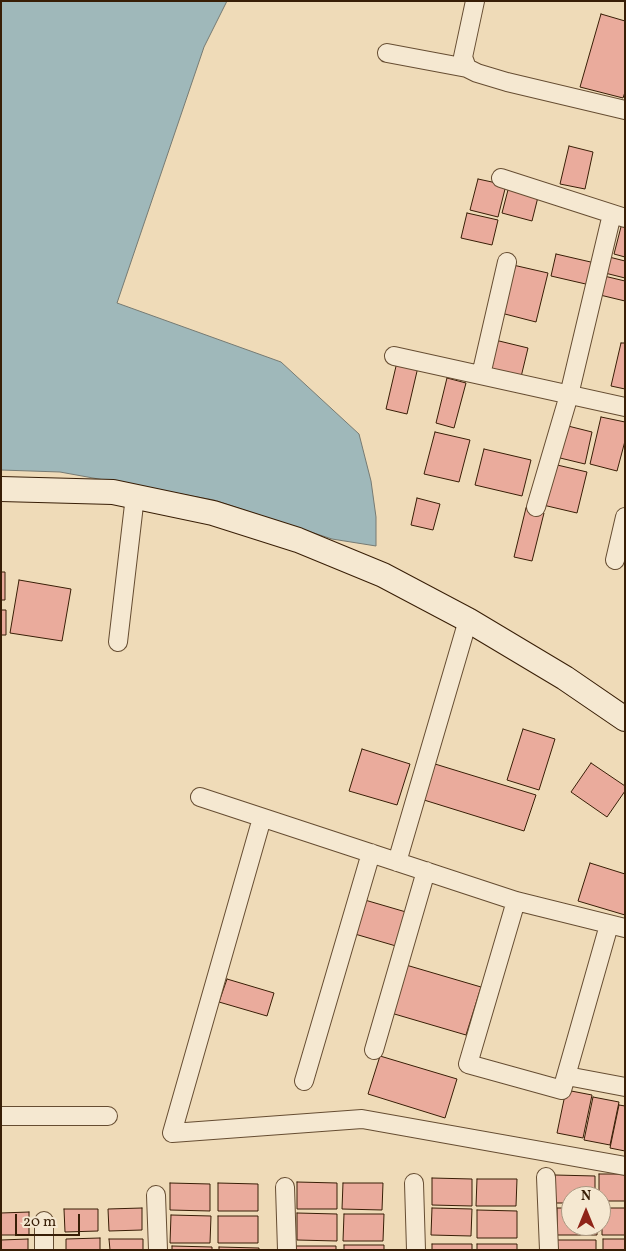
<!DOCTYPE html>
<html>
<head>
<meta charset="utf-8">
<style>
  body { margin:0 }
  #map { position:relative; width:626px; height:1251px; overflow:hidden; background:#efdbb8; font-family:Vollkorn,serif }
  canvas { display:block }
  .frame { position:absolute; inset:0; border:2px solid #381e06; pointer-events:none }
  .north { position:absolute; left:561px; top:1186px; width:50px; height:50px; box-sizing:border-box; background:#f5e8d1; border:1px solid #a99780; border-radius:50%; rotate:0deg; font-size:14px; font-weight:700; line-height:20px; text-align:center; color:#381e06 }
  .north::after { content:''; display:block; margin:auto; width:18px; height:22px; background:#8f2418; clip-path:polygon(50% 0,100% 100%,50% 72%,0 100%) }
  .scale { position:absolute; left:15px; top:1214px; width:65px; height:22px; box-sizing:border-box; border:2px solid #381e06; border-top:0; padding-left:6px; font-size:15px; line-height:18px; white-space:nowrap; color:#381e06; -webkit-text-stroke:4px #f5e8d1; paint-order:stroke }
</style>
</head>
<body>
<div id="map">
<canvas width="626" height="1251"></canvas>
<div class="frame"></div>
<div class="north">N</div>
<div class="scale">20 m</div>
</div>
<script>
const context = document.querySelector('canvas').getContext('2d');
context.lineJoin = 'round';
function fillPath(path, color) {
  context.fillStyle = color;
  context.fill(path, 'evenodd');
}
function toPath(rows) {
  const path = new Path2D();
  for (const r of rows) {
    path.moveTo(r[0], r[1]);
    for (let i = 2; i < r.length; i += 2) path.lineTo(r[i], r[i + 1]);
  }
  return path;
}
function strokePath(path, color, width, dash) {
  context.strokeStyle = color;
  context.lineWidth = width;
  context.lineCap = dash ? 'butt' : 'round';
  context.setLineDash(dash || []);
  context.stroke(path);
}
const water = toPath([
  [1,1,227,1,204,47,117,303,281,362,359,434,371,481,376,517,376,546,332,539,214,500,60,472,1,470,1,1]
]);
fillPath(water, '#9fb8ba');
strokePath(water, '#767a72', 1);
const building = toPath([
  [601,14,625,21,625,92,623,98,580,87,601,14],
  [569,146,593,152,585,189,560,184,569,146],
  [478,179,506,185,498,217,470,210,478,179],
  [509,186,539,193,532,221,502,213,509,186],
  [467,213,498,220,492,245,461,238,467,213],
  [622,223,625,224,625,257,614,254,622,223],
  [556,254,595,263,590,285,551,276,556,254],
  [609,257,625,261,625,278,605,273,609,257],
  [513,265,548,273,536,322,501,313,513,265],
  [604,276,625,281,625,301,600,295,604,276],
  [495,340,528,348,521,377,488,369,495,340],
  [621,343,625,343,625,389,611,386,621,343],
  [397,362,418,367,407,414,386,409,397,362],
  [447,378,466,383,454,428,436,423,447,378],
  [601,417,625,422,625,441,617,471,590,464,601,417],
  [564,425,592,432,585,464,556,457,564,425],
  [435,432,470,440,459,482,424,474,435,432],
  [484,449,531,460,522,496,475,485,484,449],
  [553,464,587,472,577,513,543,505,553,464],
  [417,498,440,504,433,530,411,525,417,498],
  [526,508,544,513,532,561,514,557,526,508],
  [1,572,5,572,5,600,1,600,1,572],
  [19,580,71,589,62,641,10,633,19,580],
  [1,610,6,610,6,635,1,635,1,610],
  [523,729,555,739,539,790,507,780,523,729],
  [362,749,410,764,397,805,349,791,362,749],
  [591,763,625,786,625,791,607,817,571,792,591,763],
  [435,764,536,795,524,831,424,800,435,764],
  [590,863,625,874,625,915,578,901,590,863],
  [358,898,406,912,396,946,348,932,358,898],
  [406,965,481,987,466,1035,391,1013,406,965],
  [227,979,274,993,267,1016,219,1002,227,979],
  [380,1056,457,1079,445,1118,368,1094,380,1056],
  [566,1090,592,1095,583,1138,557,1133,566,1090],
  [593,1097,619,1102,610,1145,584,1140,593,1097],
  [619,1105,625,1106,625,1151,610,1148,619,1105],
  [599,1174,625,1174,625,1201,601,1201,601,1196,599,1196,599,1174],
  [555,1175,595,1176,595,1196,571,1196,571,1203,555,1203,555,1175],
  [432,1178,472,1179,472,1206,432,1205,432,1178],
  [477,1179,517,1179,516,1206,476,1206,477,1179],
  [297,1182,337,1183,337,1209,297,1209,297,1182],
  [170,1183,210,1184,210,1211,170,1210,170,1183],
  [218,1183,258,1184,258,1211,218,1211,218,1183],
  [343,1183,383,1183,382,1210,342,1209,343,1183],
  [142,1208,142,1230,109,1231,108,1209,142,1208],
  [432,1208,472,1209,471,1236,431,1235,432,1208],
  [557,1208,571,1208,571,1226,597,1226,597,1235,557,1235,557,1208],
  [602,1208,625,1208,625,1235,602,1235,602,1208],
  [64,1209,98,1209,98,1231,65,1232,64,1209],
  [477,1210,517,1211,517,1238,477,1238,477,1210],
  [29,1212,29,1235,1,1235,1,1213,29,1212],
  [297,1213,337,1214,337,1241,297,1240,297,1213],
  [344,1214,384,1214,383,1241,343,1241,344,1214],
  [171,1215,211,1216,210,1243,170,1243,171,1215],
  [218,1216,258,1216,258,1243,218,1243,218,1216],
  [100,1238,100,1250,66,1250,66,1239,100,1238],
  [28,1239,28,1250,1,1250,1,1240,28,1239],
  [109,1239,143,1239,143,1250,110,1250,109,1239],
  [603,1239,625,1239,625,1250,603,1250,603,1239],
  [556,1240,596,1240,596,1250,556,1250,556,1240],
  [432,1244,472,1244,472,1250,432,1250,432,1244],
  [477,1244,517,1244,517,1250,477,1250,477,1244],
  [344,1245,384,1245,384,1250,344,1250,344,1245],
  [172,1246,212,1247,212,1250,172,1250,172,1246],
  [296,1246,336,1246,336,1250,296,1250,296,1246],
  [219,1247,259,1248,259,1250,219,1250,219,1247]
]);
fillPath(building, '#eaab9c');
strokePath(building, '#381e06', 1);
const street = toPath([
  [475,1,463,57,467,68,477,73,507,82,625,110],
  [387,53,467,68],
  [501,178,625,218],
  [394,356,625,407],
  [481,375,507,262],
  [536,507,569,395,612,214],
  [615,560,625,517],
  [118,642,135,496],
  [200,797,516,901,625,928],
  [262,818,172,1133,362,1119,625,1166],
  [397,862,468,620],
  [516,901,468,1064,562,1090,609,925],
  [374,1050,426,871],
  [567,1076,625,1087],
  [304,1081,371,853],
  [1,1116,108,1116],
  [546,1177,549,1250],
  [414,1183,416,1250],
  [285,1187,287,1250],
  [156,1195,158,1250],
  [44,1250,44,1221]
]);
const secondary = toPath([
  [1,489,113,492,213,513,298,540,383,575,468,620,565,678,625,719]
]);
strokePath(street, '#664d32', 20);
strokePath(secondary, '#381e06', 26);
strokePath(street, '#f5e8d1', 18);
strokePath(secondary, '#f5e8d1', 24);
</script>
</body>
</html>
